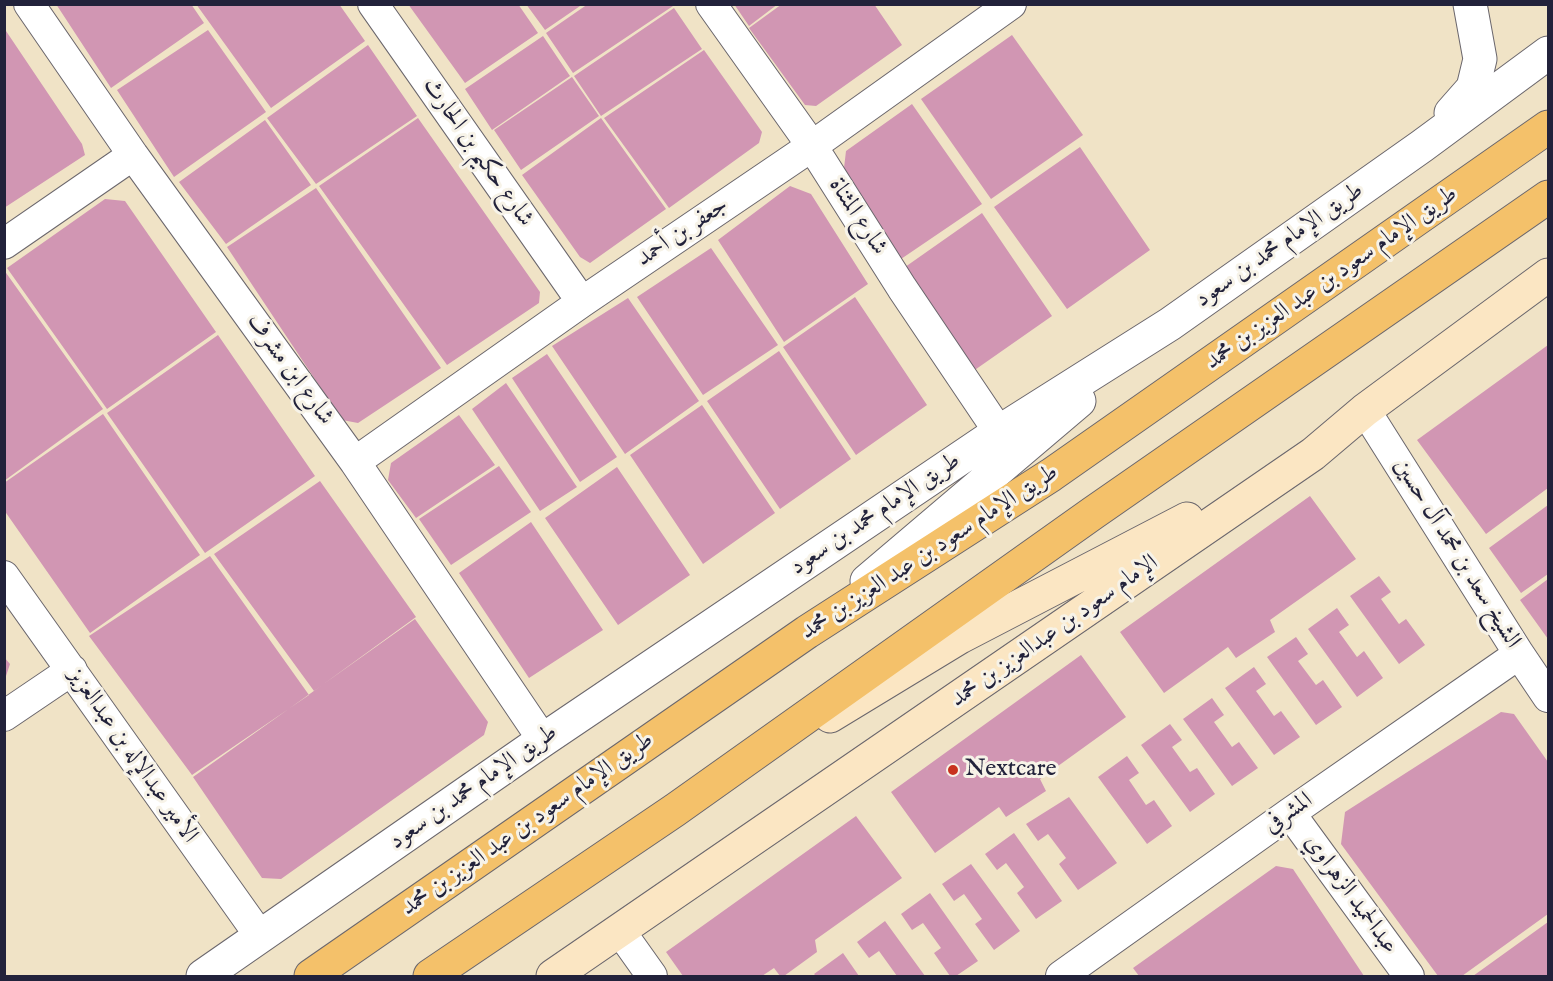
<!DOCTYPE html>
<html>
<head>
<meta charset="utf-8">
<style>
  body { margin:0 }
  #map { position:relative; width:1553px; height:981px; overflow:hidden; background:#f0e3c6; font-family:"IM FELL English",serif }
  canvas { display:block }
  .frame { position:absolute; inset:0; border:6px solid #22223b; pointer-events:none }
</style>
</head>
<body>
<div id="map">
<canvas width="1553" height="981"></canvas>
<div class="frame"></div>
</div>
<script>
const context = document.querySelector('canvas').getContext('2d');
context.lineJoin = 'round';
function fillPath(path, color) {
  context.fillStyle = color;
  context.fill(path, 'evenodd');
}
function toPath(rows) {
  const path = new Path2D();
  for (const r of rows) {
    path.moveTo(r[0], r[1]);
    for (let i = 2; i < r.length; i += 2) path.lineTo(r[i], r[i + 1]);
  }
  return path;
}
function strokePath(path, color, width, dash) {
  context.strokeStyle = color;
  context.lineWidth = width;
  context.lineCap = dash ? 'butt' : 'round';
  context.setLineDash(dash || []);
  context.stroke(path);
}
function label(font, color, halo, rows, align = 'center') {
  context.font = font + ' "IM FELL English",Amiri,serif';
  context.lineWidth = 6;
  context.setLineDash([]);
  context.textBaseline = 'middle';
  context.strokeStyle = halo;
  context.fillStyle = color;
  for (const [text, x, y, turn = 0] of rows) {
    context.save();
    context.translate(x, y);
    context.rotate((+turn || 0) * Math.PI / 180);
    context.textAlign = isNaN(turn) ? turn : align;
    if (halo) context.strokeText(text, 0, 0);
    context.fillText(text, 0, 0);
    context.restore();
  }
}
fillPath(toPath([
  [56,4,191,4,204,23,111,88],
  [196,4,339,4,365,41,271,108],
  [408,4,518,4,538,33,465,83],
  [526,4,583,4,545,30],
  [588,4,672,4,673,6,573,73,546,33],
  [734,4,778,4,749,26],
  [782,4,874,4,902,45,816,106,805,105,749,28],
  [674,8,702,49,601,116,574,76],
  [4,28,82,144,85,155,4,208],
  [208,30,266,112,174,177,117,90],
  [1012,35,1083,135,991,199,921,99],
  [543,36,570,76,492,130,465,89],
  [368,45,417,116,316,184,267,118],
  [704,50,762,132,759,143,669,208,604,118],
  [572,77,599,116,521,170,494,130],
  [912,104,982,204,901,259,844,168,846,151],
  [418,118,540,292,539,303,447,365,319,186],
  [601,118,666,209,590,263,580,257,522,175],
  [265,120,311,185,226,244,179,182],
  [1080,147,1150,250,1067,309,994,207],
  [790,186,811,194,868,284,784,342,718,240],
  [316,188,441,368,358,423,342,420,227,247],
  [105,199,125,201,216,332,107,409,7,268],
  [982,213,1052,316,969,374,898,272],
  [711,248,778,345,703,395,637,297],
  [4,270,103,409,4,481],
  [855,297,927,405,856,455,783,347],
  [628,298,699,401,625,454,552,346],
  [218,335,315,476,205,553,107,413],
  [1548,345,1548,488,1486,534,1417,440],
  [779,351,851,459,780,509,707,401],
  [547,354,617,457,580,482,512,378],
  [506,383,577,487,540,511,472,409],
  [702,405,775,513,703,564,630,455],
  [103,414,200,555,90,633,4,510,4,483],
  [459,415,495,465,416,518,388,480,391,463],
  [499,466,531,512,451,565,419,519],
  [617,467,690,575,618,625,545,518],
  [320,481,416,617,314,691,214,554],
  [1310,496,1356,559,1270,620,1275,632,1236,658,1228,647,1164,693,1120,632],
  [1548,505,1548,574,1521,593,1489,548],
  [531,522,603,630,529,678,459,573],
  [210,556,309,695,192,775,89,636],
  [1379,576,1391,592,1381,599,1399,624,1406,619,1425,645,1399,664,1350,596],
  [1548,579,1548,639,1520,600],
  [1337,608,1349,625,1339,632,1357,657,1364,651,1383,678,1357,697,1308,629],
  [415,619,488,722,484,735,281,879,262,878,193,777],
  [1296,637,1308,654,1298,661,1316,685,1323,680,1342,707,1316,725,1267,657],
  [1081,655,1126,717,1040,779,1046,791,1006,817,999,807,935,853,891,792],
  [4,657,10,664,5,679,4,679],
  [1254,667,1266,684,1256,691,1274,716,1281,711,1300,737,1274,755,1225,688],
  [1212,698,1224,715,1214,722,1232,747,1239,742,1258,768,1232,786,1183,719],
  [1501,712,1514,714,1548,762,1548,914,1462,976,1438,976,1341,844,1345,812],
  [1170,724,1182,740,1172,747,1190,772,1197,768,1215,794,1190,812,1141,745],
  [1127,756,1139,773,1129,780,1146,805,1154,800,1172,826,1147,844,1098,777],
  [1069,797,1117,863,1078,890,1059,864,1066,858,1048,834,1038,841,1026,824],
  [856,816,902,878,815,940,817,952,784,976,780,976,774,968,762,976,683,976,666,952],
  [1014,833,1062,901,1036,919,1017,893,1024,887,1006,863,997,870,985,854],
  [971,864,1020,931,994,950,975,924,982,919,964,894,954,901,942,884],
  [1276,866,1293,869,1364,976,1139,976,1133,968],
  [930,893,978,961,956,976,950,976,934,953,941,948,923,923,912,930,901,914],
  [885,921,925,976,897,976,879,951,869,958,857,942],
  [1548,922,1548,976,1473,976],
  [843,953,859,976,816,976,814,974]
]), '#d196b3');
const minor = toPath([
  [29,4,133,155,355,462,543,740],
  [373,4,582,302],
  [711,4,812,146,902,288,999,432],
  [4,244,133,155],
  [1365,410,1519,654,1548,697],
  [355,462,582,302,812,146,1011,4],
  [4,576,260,936],
  [4,716,72,670],
  [1290,813,1409,976],
  [620,931,652,976],
  [1061,976,1290,813,1519,654]
]);
const tertiary = toPath([
  [1451,113,1473,88,1480,59,1470,4],
  [867,581,1079,401],
  [203,976,543,740,999,432,1170,324,1422,146,1548,53]
]);
const secondary = toPath([
  [830,716,960,637,1187,519],
  [553,976,1313,454,1365,410,1548,275]
]);
const primary = toPath([
  [311,976,807,632,1051,475,1548,127],
  [430,976,675,810,1093,513,1548,197]
]);
strokePath(minor, '#6a666c', 32);
strokePath(tertiary, '#6a666c', 35);
strokePath(secondary, '#6a666c', 35);
strokePath(primary, '#6a666c', 35);
strokePath(minor, '#fff', 30);
strokePath(tertiary, '#fff', 33);
strokePath(secondary, '#fbe6c3', 33);
strokePath(primary, '#f4c16a', 33);
for (const [x, y, r, color] of [
  [953,770,6,"#c8321e"]
]) {
  const dot = new Path2D();
  dot.arc(x, y, r, 0, 2 * Math.PI);
  context.fillStyle = color;
  context.fill(dot);
  strokePath(dot, '#f7f3e8', 2);
}
label('24px', '#22223b', '#f7f3e8', [
  ["شارع حكيم بن الحارث",477,153,55],
  ["شارع المثناة",857,217,57],
  ["جعفر بن أحمد",683,233,-34],
  ["طريق الإمام محمد بن سعود",1280,246,-35],
  ["طريق الإمام سعود بن عبد العزيز بن محمد",1332,279,-35],
  ["شارع ابن مشرف",289,370,54],
  ["طريق الإمام محمد بن سعود",876,515,-34],
  ["طريق الإمام سعود بن عبد العزيز بن محمد",930,553,-33],
  ["الشيخ سعد بن محمد آل حسين",1456,554,58],
  ["الإمام سعود بن عبدالعزيز بن محمد",1055,632,-35],
  ["الأمير عبدالإله بن عبدالعزيز",132,756,55],
  ["طريق الإمام محمد بن سعود",474,788,-35],
  ["المشرفي",1289,814,-35],
  ["طريق الإمام سعود بن عبد العزيز بن محمد",528,825,-35],
  ["عبدالحميد الزهراوي",1350,895,54]
]);
label('24px', '#22223b', '#f7f3e8', [
  ["Nextcare",965,770]
], 'left');
</script>
</body>
</html>
